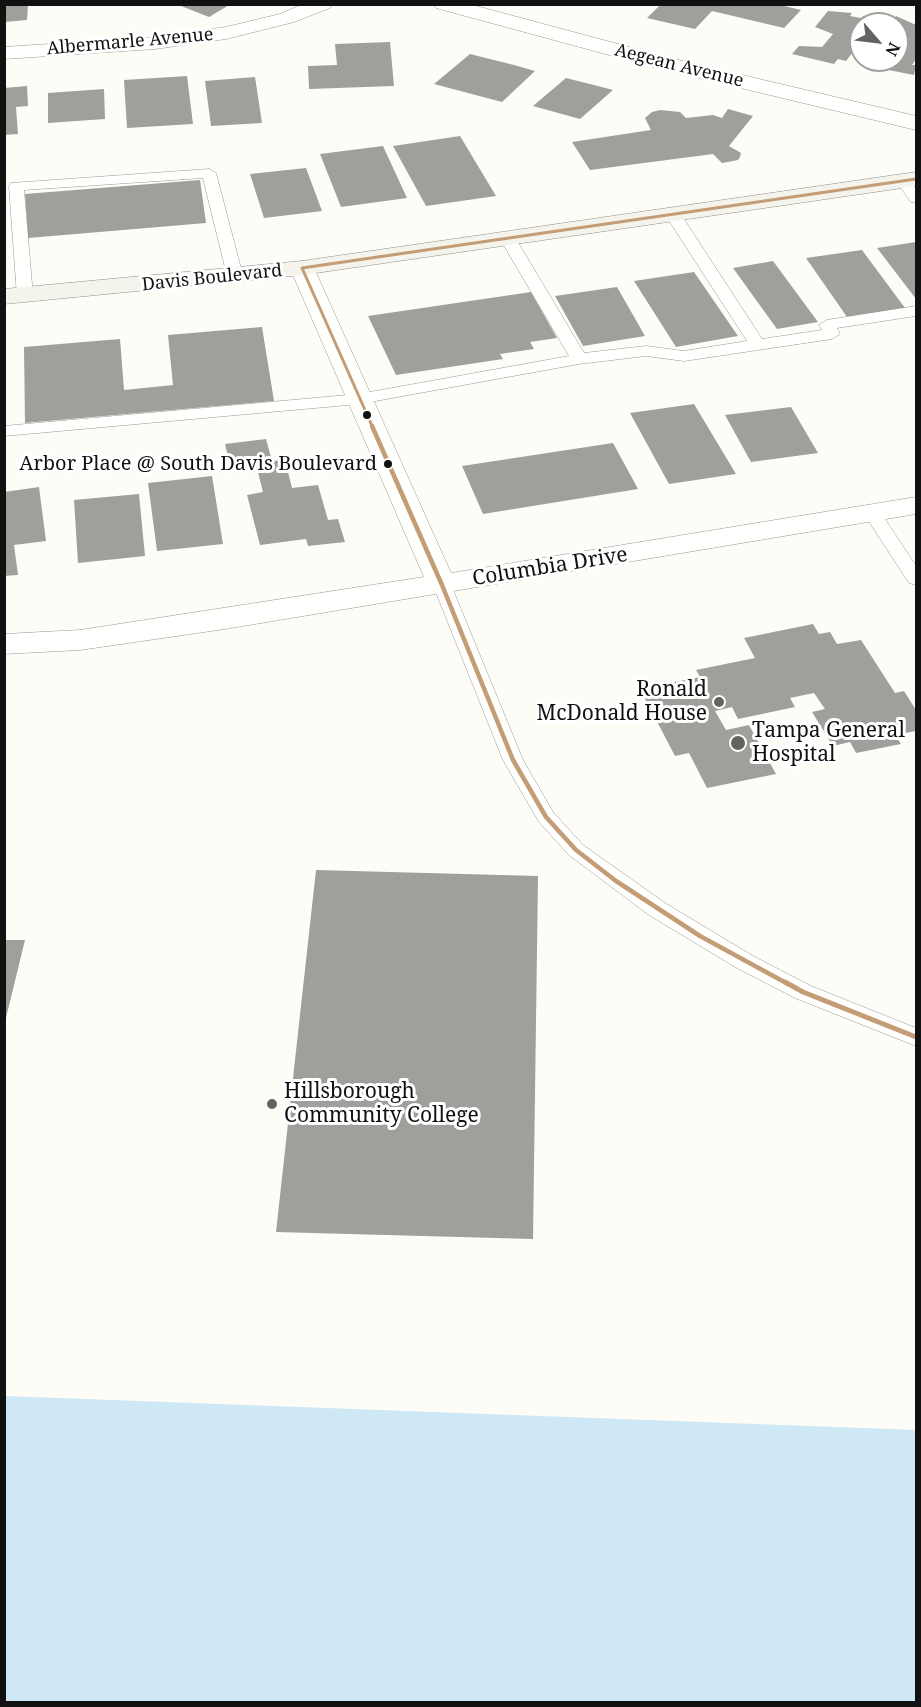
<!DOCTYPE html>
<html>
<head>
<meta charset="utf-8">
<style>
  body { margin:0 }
  #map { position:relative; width:921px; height:1707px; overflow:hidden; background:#fdfcf7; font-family:"Noto Serif",serif }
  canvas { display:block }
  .frame { position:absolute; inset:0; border:6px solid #111; pointer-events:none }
  .north { position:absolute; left:849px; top:12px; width:60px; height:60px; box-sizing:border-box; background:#fff; border:2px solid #a0a0a0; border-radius:50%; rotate:118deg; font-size:16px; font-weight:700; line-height:24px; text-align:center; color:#111 }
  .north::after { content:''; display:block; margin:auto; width:21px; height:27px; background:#646362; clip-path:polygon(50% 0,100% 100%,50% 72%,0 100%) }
</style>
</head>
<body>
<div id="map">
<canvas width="921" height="1707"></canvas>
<div class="frame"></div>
<div class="north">N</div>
</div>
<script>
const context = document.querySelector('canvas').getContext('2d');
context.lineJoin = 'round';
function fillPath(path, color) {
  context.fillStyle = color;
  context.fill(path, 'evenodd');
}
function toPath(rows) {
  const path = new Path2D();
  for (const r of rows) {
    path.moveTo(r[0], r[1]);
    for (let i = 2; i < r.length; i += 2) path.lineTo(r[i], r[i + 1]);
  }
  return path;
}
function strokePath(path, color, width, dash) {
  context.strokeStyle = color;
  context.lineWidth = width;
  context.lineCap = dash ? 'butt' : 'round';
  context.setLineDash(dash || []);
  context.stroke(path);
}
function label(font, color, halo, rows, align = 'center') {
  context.font = font + ' "Noto Serif",serif';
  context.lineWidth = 6;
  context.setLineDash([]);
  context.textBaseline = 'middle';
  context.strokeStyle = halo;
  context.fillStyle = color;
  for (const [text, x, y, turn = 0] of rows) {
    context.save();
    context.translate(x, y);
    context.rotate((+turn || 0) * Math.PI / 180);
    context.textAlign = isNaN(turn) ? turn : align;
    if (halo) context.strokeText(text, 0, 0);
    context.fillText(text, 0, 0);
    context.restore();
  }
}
fillPath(toPath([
  [5,1396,916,1430,916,1702,5,1702]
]), '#cfe8f6');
fillPath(toPath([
  [4,4,28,4,27,20,4,22],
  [176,4,231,4,209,17],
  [661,4,776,4,801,10,784,28,712,11,695,29,647,18],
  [828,11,852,13,850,16,877,21,875,24,861,24,861,42,846,61,838,59,834,64,792,54,799,46,822,47,833,34,815,27],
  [896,16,916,25,916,59,912,65,916,65,914,75,868,66,873,60,897,60,897,24,889,24],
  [390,42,394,86,309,89,308,66,337,65,335,44],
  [470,54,514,65,535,71,502,102,434,84],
  [187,76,193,124,127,128,124,80],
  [255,77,262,123,211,126,205,81],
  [566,78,590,84,613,90,580,119,533,106],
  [27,86,28,106,16,107,18,134,4,135,4,88],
  [104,89,105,119,48,123,48,93],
  [728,109,753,116,729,146,741,153,740,157,738,160,728,162,722,163,713,154,590,170,572,142,651,130,645,118,652,112,660,110,680,112,686,118,713,115,722,118],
  [460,136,496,196,426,206,393,146],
  [383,146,407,198,341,207,320,154],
  [306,168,322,211,264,218,250,174],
  [200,180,206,223,28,238,25,194],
  [916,242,916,299,877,248],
  [862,250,905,308,847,317,806,258],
  [773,261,818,322,777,329,733,268],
  [694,272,738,336,676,347,634,281],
  [617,287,645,336,583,346,555,296],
  [531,292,557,338,530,342,534,349,500,354,503,359,396,375,368,316],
  [262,327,274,401,25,423,24,347,120,339,124,390,173,385,168,335],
  [694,404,736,474,669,484,630,413],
  [791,407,818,453,751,462,725,415],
  [266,439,272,461,285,460,292,488,318,485,328,520,338,519,345,542,308,546,306,539,260,545,247,495,263,492,255,461,230,464,225,444],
  [613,443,638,489,483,514,462,466],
  [212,476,223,544,157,551,148,483],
  [39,487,46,541,14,545,18,575,4,576,4,492],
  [139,494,145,556,78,563,74,500],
  [813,624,819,634,830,632,837,644,861,640,895,693,904,691,916,710,916,731,895,735,901,744,856,753,850,742,833,746,812,712,825,709,814,693,790,698,795,707,738,719,732,707,715,711,726,730,749,725,776,774,707,788,689,753,675,756,640,689,700,677,696,670,755,658,744,638],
  [316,870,538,876,533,1239,276,1232],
  [4,940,25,940,5,1022,4,1022]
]), '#a19f9c');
const lane = toPath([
  [209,169,216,173,243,276,241,279,229,279,227,276,203,178,24,190,33,296,25,301,17,296,9,186,11,183,209,169],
  [903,177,908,178,916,189,916,203,911,202,896,181,903,177],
  [674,211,682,216,762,339,822,330,819,325,827,320,916,306,916,316,837,328,840,334,832,339,684,361,646,356,579,364,359,404,4,436,4,426,359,394,569,356,500,239,508,234,516,239,584,353,646,346,684,351,747,341,666,216,674,211],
  [873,509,879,510,916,566,916,585,909,583,864,514,867,510,873,509],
  [442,579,449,581,451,585,523,760,553,812,583,845,665,903,753,956,811,986,916,1028,916,1046,795,998,737,968,649,915,569,855,539,822,503,760,433,585,435,581,442,579]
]);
const street = toPath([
  [303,4,333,4,330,8,294,22,226,39,155,49,4,59,4,47,155,37,226,27,280,14,303,4],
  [433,4,469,4,670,58,916,116,916,130,657,68,436,8,433,4],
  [302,261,311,263,314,268,451,573,916,497,916,514,225,629,80,650,4,654,4,634,80,630,424,577,290,268,293,263,302,261]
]);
const secondary = toPath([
  [916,172,916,186,302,275,4,304,4,289,302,261,916,172]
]);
strokePath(lane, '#979795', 1);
strokePath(street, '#979795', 1);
strokePath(secondary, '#8e8d8b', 1);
fillPath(lane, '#fffffe');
fillPath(street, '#fffffe');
fillPath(secondary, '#f5f4ec');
strokePath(toPath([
  [373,428,302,268,916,179]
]), '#c49d77', 3);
strokePath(toPath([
  [372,426,442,585,513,760,546,817,576,850,616,881,700,936,788,984]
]), '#c49d77', 4.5);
strokePath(toPath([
  [785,982,803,992,916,1037]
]), '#c49d77', 5);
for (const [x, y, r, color] of [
  [367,415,5,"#111"],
  [388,464,5,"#111"],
  [719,702,6,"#646362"],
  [738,743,8,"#646362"],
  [272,1104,6,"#646362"]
]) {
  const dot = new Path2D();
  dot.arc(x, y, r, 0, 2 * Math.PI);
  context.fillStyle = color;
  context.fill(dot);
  strokePath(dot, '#fff', 2);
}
label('18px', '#111', '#fff', [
  ["Albermarle Avenue",130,42,-5],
  ["Aegean Avenue",679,66,14],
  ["Davis Boulevard",212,278,-6]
]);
label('20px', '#111', '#fff', [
  ["Arbor Place @ South Davis Boulevard",377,464]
], 'right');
label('21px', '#111', '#fff', [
  ["Columbia Drive",550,567,-9]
]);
label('21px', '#111', '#fff', [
  ["Ronald",707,690,"right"],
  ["McDonald House",707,714,"right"],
  ["Tampa General",752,731],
  ["Hospital",752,755],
  ["Hillsborough",284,1092],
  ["Community College",284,1116]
], 'left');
</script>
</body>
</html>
